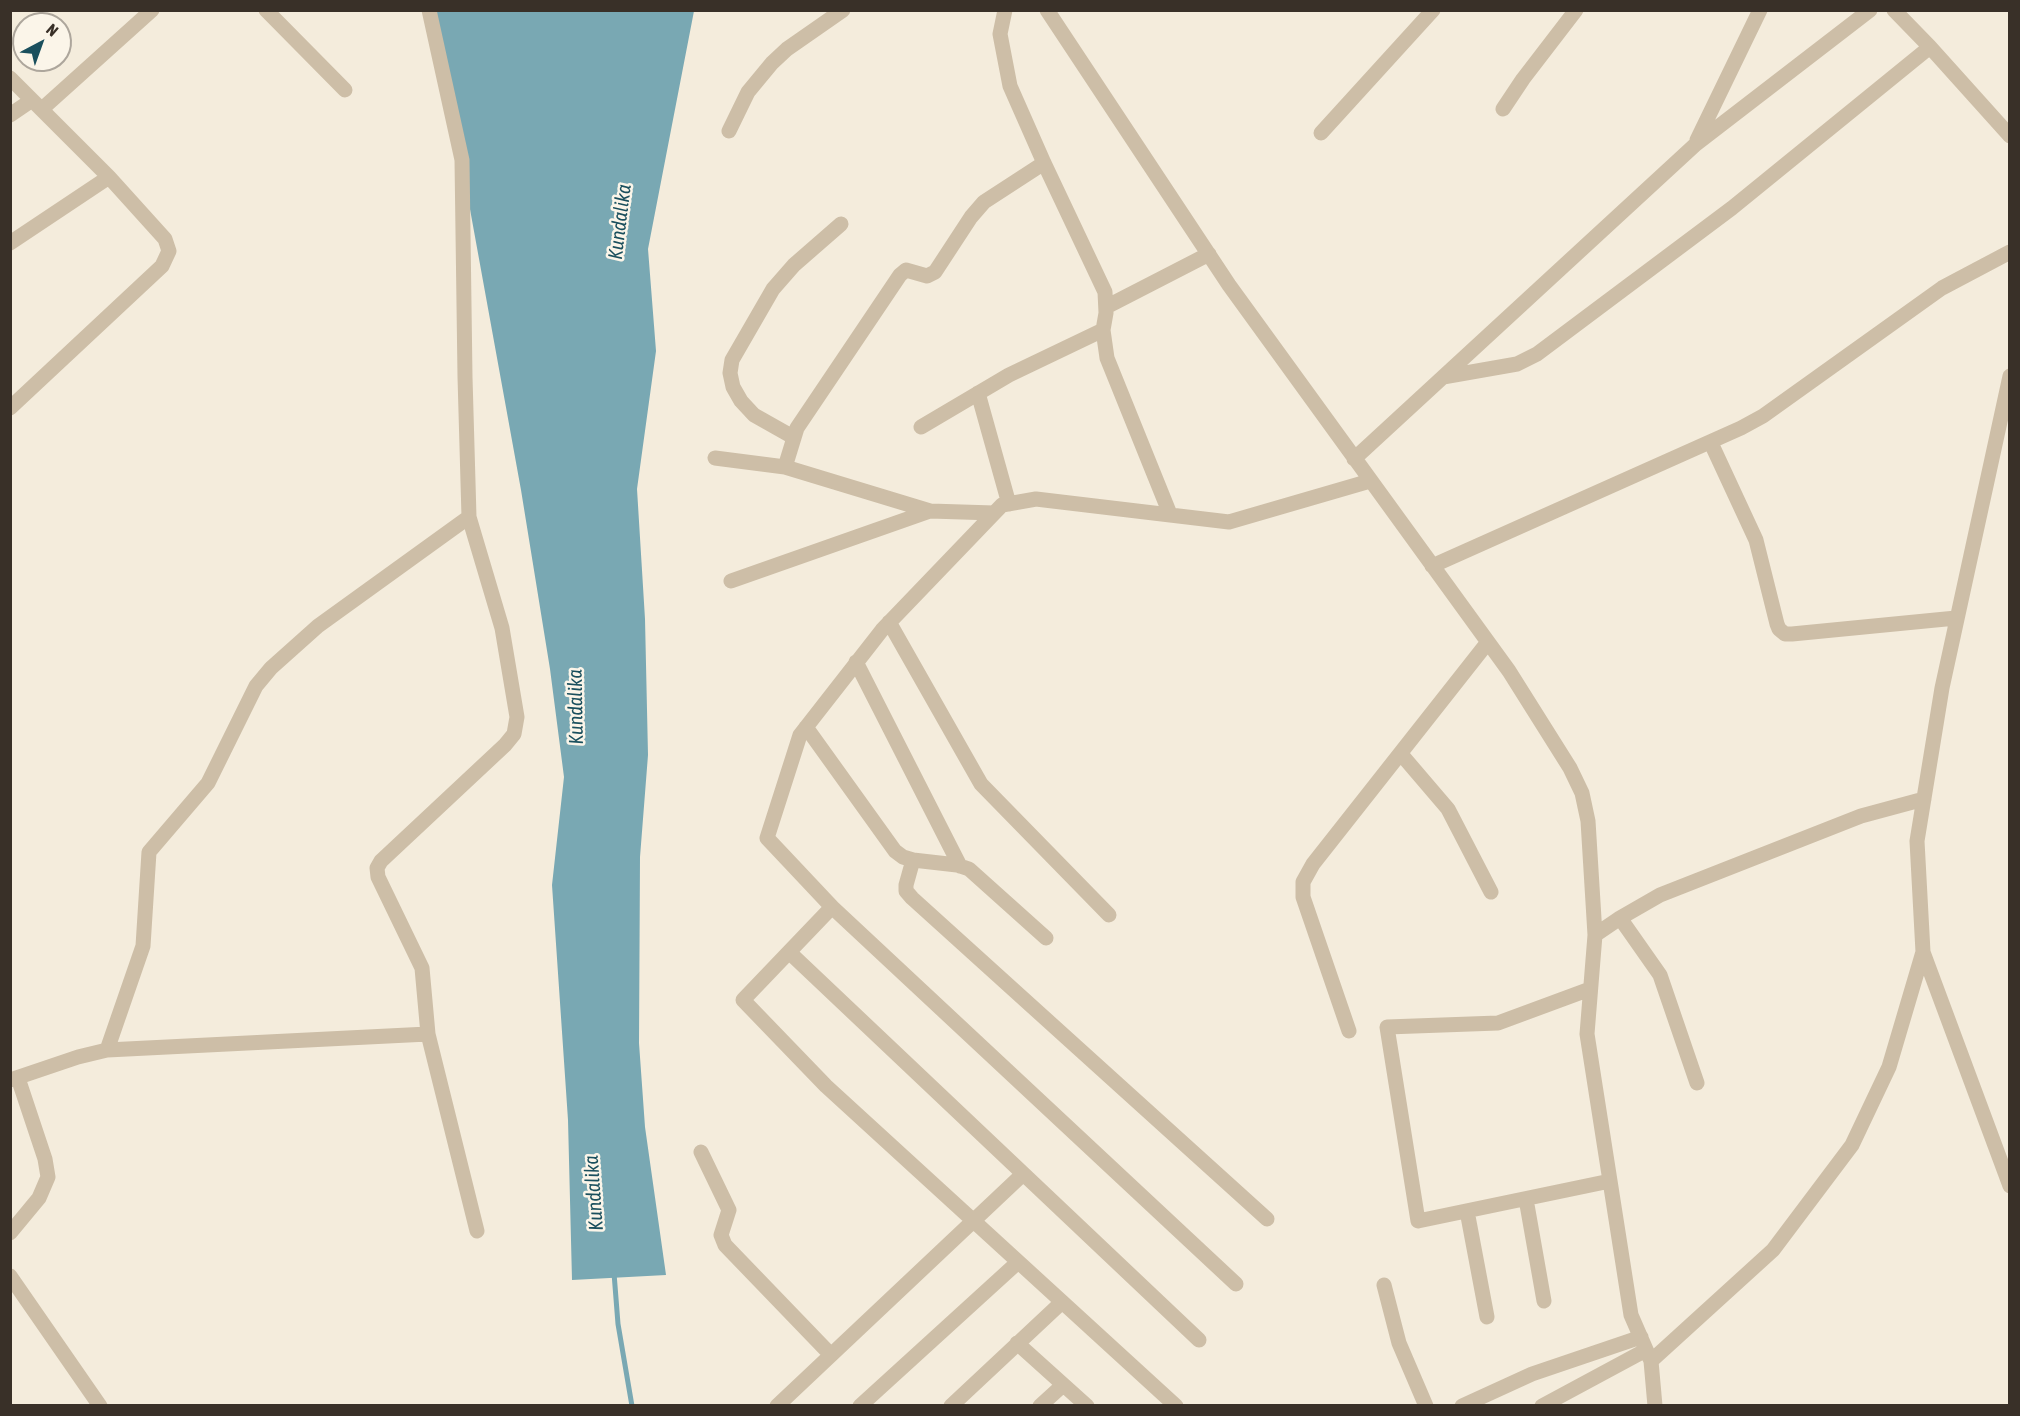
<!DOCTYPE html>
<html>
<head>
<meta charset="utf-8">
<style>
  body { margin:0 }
  #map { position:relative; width:2020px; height:1416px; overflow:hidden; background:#f4ecdc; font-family:"Asap Condensed",sans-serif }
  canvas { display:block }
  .frame { position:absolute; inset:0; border:12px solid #393028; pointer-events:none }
  .north { position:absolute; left:12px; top:12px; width:60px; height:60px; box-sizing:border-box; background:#fbf5e9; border:2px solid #ada69c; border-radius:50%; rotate:41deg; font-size:16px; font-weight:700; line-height:24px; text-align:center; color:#393028 }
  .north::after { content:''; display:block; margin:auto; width:21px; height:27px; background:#1a4f5d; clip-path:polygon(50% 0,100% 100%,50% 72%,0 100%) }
</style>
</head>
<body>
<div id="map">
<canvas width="2020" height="1416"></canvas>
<div class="frame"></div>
<div class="north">N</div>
</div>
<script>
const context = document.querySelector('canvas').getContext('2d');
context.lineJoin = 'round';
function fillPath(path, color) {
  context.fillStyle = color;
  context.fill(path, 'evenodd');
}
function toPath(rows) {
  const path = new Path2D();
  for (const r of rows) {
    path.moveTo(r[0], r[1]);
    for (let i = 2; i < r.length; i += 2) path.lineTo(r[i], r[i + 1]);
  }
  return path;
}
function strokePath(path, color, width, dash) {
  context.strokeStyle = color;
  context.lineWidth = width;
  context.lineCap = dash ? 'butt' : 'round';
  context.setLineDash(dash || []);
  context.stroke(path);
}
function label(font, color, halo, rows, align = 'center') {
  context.font = font + ' "Asap Condensed",sans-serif';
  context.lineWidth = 5;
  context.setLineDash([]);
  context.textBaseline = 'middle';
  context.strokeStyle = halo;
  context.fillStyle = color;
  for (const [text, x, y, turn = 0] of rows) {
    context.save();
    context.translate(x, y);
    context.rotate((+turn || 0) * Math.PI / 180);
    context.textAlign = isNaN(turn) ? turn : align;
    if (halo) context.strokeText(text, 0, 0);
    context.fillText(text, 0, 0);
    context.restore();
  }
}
fillPath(toPath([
  [434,11,694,11,648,249,656,351,637,489,645,619,648,755,640,857,639,1043,645,1127,666,1275,572,1280,568,1120,552,885,564,777,550,669,521,490]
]), '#79a8b3');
strokePath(toPath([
  [614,1273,618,1324,632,1406]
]), '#79a8b3', 5);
strokePath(toPath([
  [266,10,345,90],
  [429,10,462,160,465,377,469,517,502,628,517,717,514,734,505,745,381,861,377,868,378,877,422,968,428,1034,477,1231],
  [1005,10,1000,34,1010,86,1044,163,1105,292,1106,313,1103,330,1107,358,1170,514],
  [1047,10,1229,285,1509,671,1570,768,1582,793,1588,821,1595,935,1587,1034,1631,1315,1651,1361],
  [1894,10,1930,47,2010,136],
  [10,78,109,177,165,239,169,251,162,266,10,408],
  [42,109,152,10],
  [1503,109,1523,79,1576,10],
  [10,115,32,100],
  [729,131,748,92,772,63,787,49,843,10],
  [1321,133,1433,10],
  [1697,140,1760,10],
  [10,243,109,177],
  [1106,307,1209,254],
  [2010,376,1942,688,1917,841,1923,952,2010,1186],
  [1443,377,1517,364,1537,354,1732,208,1930,47],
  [978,393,1009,504],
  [921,427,1009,375,1103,330],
  [793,437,754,415,741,401,733,387,730,373,732,360,773,289,794,265,841,224],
  [1711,443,1756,540,1777,624,1779,629,1785,634,1792,634,1956,618],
  [715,458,785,467,930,511],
  [1354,459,1696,144,1870,10],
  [785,467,797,428,900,275,906,270,927,276,935,272,971,217,984,202,1044,163],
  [1432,566,1741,428,1763,416,1942,288,2010,252],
  [731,581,930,511,994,513],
  [889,622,981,784,1109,915],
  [856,662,960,866],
  [806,727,895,851,903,857,913,860,957,865,969,869,1046,938],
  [1401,754,1448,809,1491,892],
  [913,860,906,885,906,891,912,898,1267,1219],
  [832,907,1236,1284],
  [1620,918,1660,975,1697,1083],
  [1595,935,1620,918,1660,895,1861,816,1924,799],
  [789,952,1199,1340],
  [1590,989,1498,1023,1387,1027,1418,1221,1610,1181],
  [1349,1031,1303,897,1303,882,1313,864,1488,642],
  [107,1050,143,946,149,852,208,783,256,686,271,668,318,626,469,517],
  [10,1080,78,1057,107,1050,428,1034],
  [701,1152,729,1210,721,1235,725,1245,831,1355],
  [1526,1199,1544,1301],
  [1467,1211,1487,1317],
  [10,1233,39,1198,48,1177,45,1159,18,1078],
  [10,1276,100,1406],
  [1384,1285,1399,1343,1426,1406],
  [1017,1343,1087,1406],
  [777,1406,1023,1174],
  [860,1406,1017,1263],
  [951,1406,1061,1303],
  [1040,1406,1063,1385],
  [1176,1406,826,1086,743,1000,832,907,767,838,800,735,882,630,1002,505,1036,499,1229,522,1370,481],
  [1462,1406,1532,1374,1641,1337],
  [1542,1406,1646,1350],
  [1655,1406,1651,1361,1773,1250,1852,1145,1889,1067,1923,952]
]), '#cdbea7', 15);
label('italic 20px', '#1a4f5d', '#fbf5e9', [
  ["Kundalika",620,222,-83],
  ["Kundalika",576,707,-91],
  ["Kundalika",594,1193,-94]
]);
</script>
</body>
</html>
